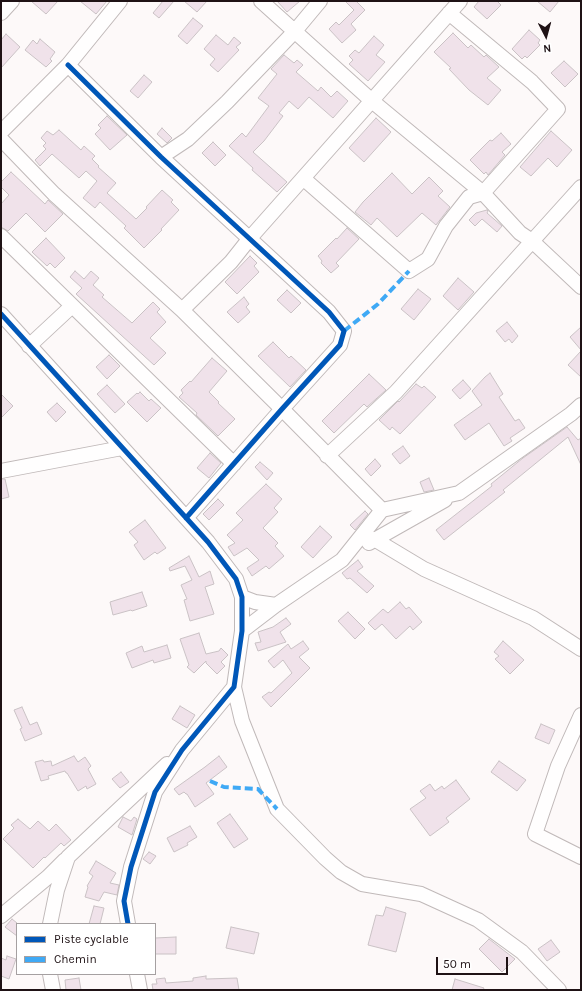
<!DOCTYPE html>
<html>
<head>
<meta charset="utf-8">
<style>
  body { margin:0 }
  #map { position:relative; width:582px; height:991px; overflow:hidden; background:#fdf9f9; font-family:Karla,sans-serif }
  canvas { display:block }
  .frame { position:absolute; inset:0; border:2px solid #1f1215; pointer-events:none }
  .legend { position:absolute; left:16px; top:923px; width:140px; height:52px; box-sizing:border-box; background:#fff; border:1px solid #a5a0a1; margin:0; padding:5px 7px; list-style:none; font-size:12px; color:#1f1215 }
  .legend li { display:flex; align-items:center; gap:8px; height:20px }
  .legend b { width:20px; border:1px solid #a5a0a1 }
  .north { position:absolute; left:526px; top:16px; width:40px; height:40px; -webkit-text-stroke:3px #fff; paint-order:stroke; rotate:174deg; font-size:11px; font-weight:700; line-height:16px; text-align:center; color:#1f1215 }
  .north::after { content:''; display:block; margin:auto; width:14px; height:18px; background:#1f1215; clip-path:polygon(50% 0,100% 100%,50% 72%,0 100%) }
  .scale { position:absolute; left:436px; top:957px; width:72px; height:18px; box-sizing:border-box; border:2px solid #1f1215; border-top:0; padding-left:5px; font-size:12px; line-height:14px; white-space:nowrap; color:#1f1215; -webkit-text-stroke:3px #fff; paint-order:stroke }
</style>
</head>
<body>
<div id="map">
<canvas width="582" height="991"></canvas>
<div class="frame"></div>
<ul class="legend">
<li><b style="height:5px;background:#0057b8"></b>Piste cyclable</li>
<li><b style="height:5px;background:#3fa9f5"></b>Chemin</li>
</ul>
<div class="north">N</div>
<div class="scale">50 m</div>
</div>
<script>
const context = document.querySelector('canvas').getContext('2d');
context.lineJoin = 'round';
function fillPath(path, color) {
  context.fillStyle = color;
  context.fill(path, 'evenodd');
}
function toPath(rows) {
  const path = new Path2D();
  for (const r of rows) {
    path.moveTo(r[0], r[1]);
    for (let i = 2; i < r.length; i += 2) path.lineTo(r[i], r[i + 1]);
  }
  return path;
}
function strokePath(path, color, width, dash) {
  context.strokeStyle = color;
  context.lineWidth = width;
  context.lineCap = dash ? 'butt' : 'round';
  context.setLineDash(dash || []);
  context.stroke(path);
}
const building = toPath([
  [31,1,58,1,46,14,31,1],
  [80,1,107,1,96,14,80,1],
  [163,1,174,1,159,18,153,13,163,1],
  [184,1,207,1,197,12,184,1],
  [277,1,300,1,287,12,277,1],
  [345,1,356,1,365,10,351,24,356,30,342,43,329,29,336,22,339,25,354,10,345,1],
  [479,1,497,1,501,5,487,19,474,7,479,1],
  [537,1,559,1,550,12,537,1],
  [193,18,203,26,187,44,178,36,193,18],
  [529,30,540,40,538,43,540,45,527,58,525,56,522,59,512,49,529,30],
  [453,33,468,48,471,45,484,57,486,55,499,67,487,78,501,90,488,105,469,90,449,69,451,68,434,52,453,33],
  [6,34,20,47,1,68,1,40,6,34],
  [216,35,228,45,234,37,241,43,236,47,239,50,218,72,210,65,215,59,204,49,216,35],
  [374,36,384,45,376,55,385,62,368,81,349,64,353,60,349,56,355,50,359,53,374,36],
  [40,39,55,52,50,59,52,61,46,67,25,50,33,40,37,44,40,39],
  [284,55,294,63,297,60,303,65,296,72,318,91,321,87,331,97,337,91,348,101,333,118,309,97,298,109,289,101,279,113,283,116,264,141,253,152,287,182,277,192,252,170,253,168,229,146,242,133,246,137,269,106,258,98,277,74,271,69,284,55],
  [564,61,578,74,565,87,551,73,564,61],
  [144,75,152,82,138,98,130,91,144,75],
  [107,116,127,135,110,150,95,134,101,128,98,125,107,116],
  [376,118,391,132,364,162,349,148,376,118],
  [162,128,172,138,167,143,157,134,162,128],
  [59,130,81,150,84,146,95,156,92,159,99,166,98,167,116,183,107,193,136,219,147,208,146,207,162,190,173,200,171,202,179,210,161,229,162,230,144,248,124,228,126,226,100,202,95,208,83,198,97,181,86,171,79,178,52,154,40,166,35,160,46,149,43,146,46,143,41,138,47,131,53,135,59,130],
  [551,131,572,150,557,167,548,158,531,176,520,167,551,131],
  [501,133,511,144,502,152,505,155,488,175,486,172,484,174,470,160,490,140,492,141,501,133],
  [213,142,226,155,215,166,202,153,213,142],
  [11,172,45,204,48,200,63,214,45,232,26,213,8,231,1,227,1,204,9,195,1,187,1,182,11,172],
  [392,173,412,194,429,177,443,191,438,196,450,207,436,225,422,213,397,237,377,218,371,225,355,212,363,202,392,173],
  [487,210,488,211,487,213,502,226,497,232,482,219,475,226,469,220,476,213,487,210],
  [347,228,359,239,336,263,339,266,331,273,321,263,322,261,318,256,336,238,337,239,347,228],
  [46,238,65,258,55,268,50,263,47,266,32,252,46,238],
  [250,256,257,263,254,266,259,272,237,294,225,282,250,256],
  [75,271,84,279,91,271,99,278,93,285,104,295,102,297,132,323,153,302,160,309,157,312,166,322,150,338,166,353,154,365,76,294,82,288,70,277,75,271],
  [458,278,474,292,458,310,443,296,458,278],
  [418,289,431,299,414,320,401,309,418,289],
  [287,290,301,303,291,313,277,300,287,290],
  [244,297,249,304,246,307,250,312,238,323,227,312,244,297],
  [507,322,518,336,512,343,509,339,505,342,496,331,507,322],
  [581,327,581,350,570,337,581,327],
  [273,342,289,358,291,356,306,370,290,387,258,356,273,342],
  [581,351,581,377,568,365,581,351],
  [109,355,120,366,107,379,96,367,109,355],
  [212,358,227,371,209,392,219,402,218,403,235,419,218,436,196,415,197,413,179,397,183,393,181,390,190,381,191,382,212,358],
  [490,373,503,394,499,397,515,421,519,419,525,428,510,438,512,441,504,446,489,423,465,440,454,425,482,405,472,391,485,377,490,373],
  [369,374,386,390,367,407,364,404,334,433,322,421,369,374],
  [463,380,471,389,460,399,452,390,463,380],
  [416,384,422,388,424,386,436,397,400,434,392,427,390,430,379,420,398,401,399,402,416,384],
  [107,385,125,404,115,413,97,394,107,385],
  [140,392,149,401,151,399,161,408,147,422,127,402,137,393,138,394,140,392],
  [1,394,13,406,1,418,1,394],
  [57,403,66,412,56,422,47,412,57,403],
  [567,427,578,440,581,438,581,465,568,437,503,490,505,492,444,540,436,530,492,486,491,484,523,458,567,427],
  [403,446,410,456,400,464,392,454,403,446],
  [210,453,221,463,209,478,197,468,210,453],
  [375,459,381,466,371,476,365,469,375,459],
  [260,462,273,473,267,480,255,467,260,462],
  [429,478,434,490,424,492,420,482,429,478],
  [1,479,5,479,9,497,1,499,1,479],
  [266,484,282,499,274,508,278,512,263,528,278,543,275,546,284,556,269,569,266,566,252,576,247,568,259,560,247,548,234,556,228,547,235,543,227,535,243,520,236,513,266,484],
  [218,499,224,505,209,520,203,514,218,499],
  [365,511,368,514,355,530,350,525,365,511],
  [145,520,166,548,157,554,155,552,144,560,134,545,138,542,129,532,145,520],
  [320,526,332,537,313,558,301,547,320,526],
  [189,556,199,577,210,571,214,584,205,587,214,614,190,621,184,600,187,599,181,585,192,580,185,566,170,571,169,568,189,556],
  [358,560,363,567,357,571,374,586,367,593,350,578,347,579,342,573,358,560],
  [142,592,147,606,132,611,131,610,113,615,110,602,142,592],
  [400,602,406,609,409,607,422,622,413,630,410,626,396,639,382,624,375,630,368,623,383,609,388,613,400,602],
  [348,612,365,629,355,639,338,621,348,612],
  [286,618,291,624,280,632,286,642,258,651,255,643,261,642,258,632,273,627,286,618],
  [199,633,206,654,219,651,221,648,228,655,221,662,225,666,217,674,206,663,206,661,194,673,187,667,189,665,180,639,199,633],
  [303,641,309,649,299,657,310,668,271,707,262,697,269,692,271,693,292,673,283,660,274,668,268,661,288,644,291,649,303,641],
  [503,641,524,660,510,674,495,659,499,656,494,652,503,641],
  [167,645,171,658,154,663,153,660,132,668,126,653,142,646,144,652,167,645],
  [180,706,195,715,187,728,172,719,180,706],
  [22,707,30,725,37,722,42,734,25,741,20,729,22,728,14,710,22,707],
  [541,724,555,730,549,744,535,738,541,724],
  [74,756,78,762,85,757,91,766,88,769,96,784,87,789,86,786,78,791,67,773,66,773,65,771,48,776,49,779,41,781,35,762,43,760,44,762,51,761,52,766,74,756],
  [219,756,227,767,206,783,214,794,195,807,187,794,186,794,184,792,179,795,174,789,205,767,219,756],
  [499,761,526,780,517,791,491,772,499,761],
  [121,772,129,782,120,788,112,779,121,772],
  [456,780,470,799,446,818,449,822,430,836,410,809,426,798,420,791,430,784,435,791,442,786,444,789,456,780],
  [230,814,248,839,234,848,217,823,230,814],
  [123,817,131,821,134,817,137,819,132,835,118,827,123,817],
  [18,819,30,829,38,821,49,831,56,824,71,840,64,846,61,843,45,858,44,857,33,868,3,839,14,828,11,825,18,819],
  [190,826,197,837,187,843,188,845,174,852,167,838,190,826],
  [149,852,156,856,150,864,143,859,149,852],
  [96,861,116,873,110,883,119,885,117,895,104,892,99,901,85,897,88,887,87,886,93,876,89,873,96,861],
  [94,906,104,908,100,924,89,924,94,906],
  [386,907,406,913,396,952,368,945,376,915,383,916,386,907],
  [12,919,17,923,17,936,5,927,12,919],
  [231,927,259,933,254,954,226,948,231,927],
  [176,937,176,954,155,954,155,938,176,937],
  [489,939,515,959,502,972,479,949,489,939],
  [551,940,560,952,547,961,538,949,551,940],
  [7,956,16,959,9,979,1,976,1,958,6,960,7,956],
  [206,976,206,979,237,978,239,990,153,990,152,984,157,984,156,979,165,978,166,983,193,981,193,978,206,976],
  [79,978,81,990,66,990,65,980,79,978],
  [455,979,484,988,483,990,452,990,455,979]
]);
fillPath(building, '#f0e2ea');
strokePath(building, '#cac2c5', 1);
const minor = toPath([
  [261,1,372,101,483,193,520,233,532,241,581,287],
  [1,13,12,1],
  [68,65,161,157,329,312,344,331,340,345,282,409,186,518],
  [1,132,68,65,120,1],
  [1,139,54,194,182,310,282,409,382,510],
  [161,157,188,139,227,102,295,31,320,1],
  [304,179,409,271,428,259,446,226,469,197,483,193,558,109,532,82,449,13],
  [1,236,234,464],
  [182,310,231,262,250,238,460,1],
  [1,314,208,542,236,579,242,597,242,631,234,687,182,750,155,792,131,867,124,901,128,924],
  [29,346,72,306],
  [327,456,396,392,581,187],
  [1,471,122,448],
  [374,539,424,569,533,618,581,649],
  [369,543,445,500],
  [242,597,255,602,276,605],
  [242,631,276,605,342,560,382,510,459,493,571,414,581,405],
  [234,687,242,721,277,809,325,858,341,872,362,884,421,894,478,920,522,952,559,990],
  [581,715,558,766,535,834,581,857],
  [1,916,48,877,65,860],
  [50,924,57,890,68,857,167,764],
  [50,974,53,990],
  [137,974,140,990]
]);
strokePath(minor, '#c0b9b9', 16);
strokePath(minor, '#fffefe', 14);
strokePath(toPath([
  [344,331,378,304,409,271],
  [210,781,224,787,258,789,277,809]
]), '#3fa9f5', 4, [8, 4]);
strokePath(toPath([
  [68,65,161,157,329,312,344,331,340,345,282,409,186,518],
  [1,314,208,542,236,579,242,597,242,631,234,687,182,750,155,792,131,867,124,901,128,924]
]), '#0057b8', 5);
</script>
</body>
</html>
